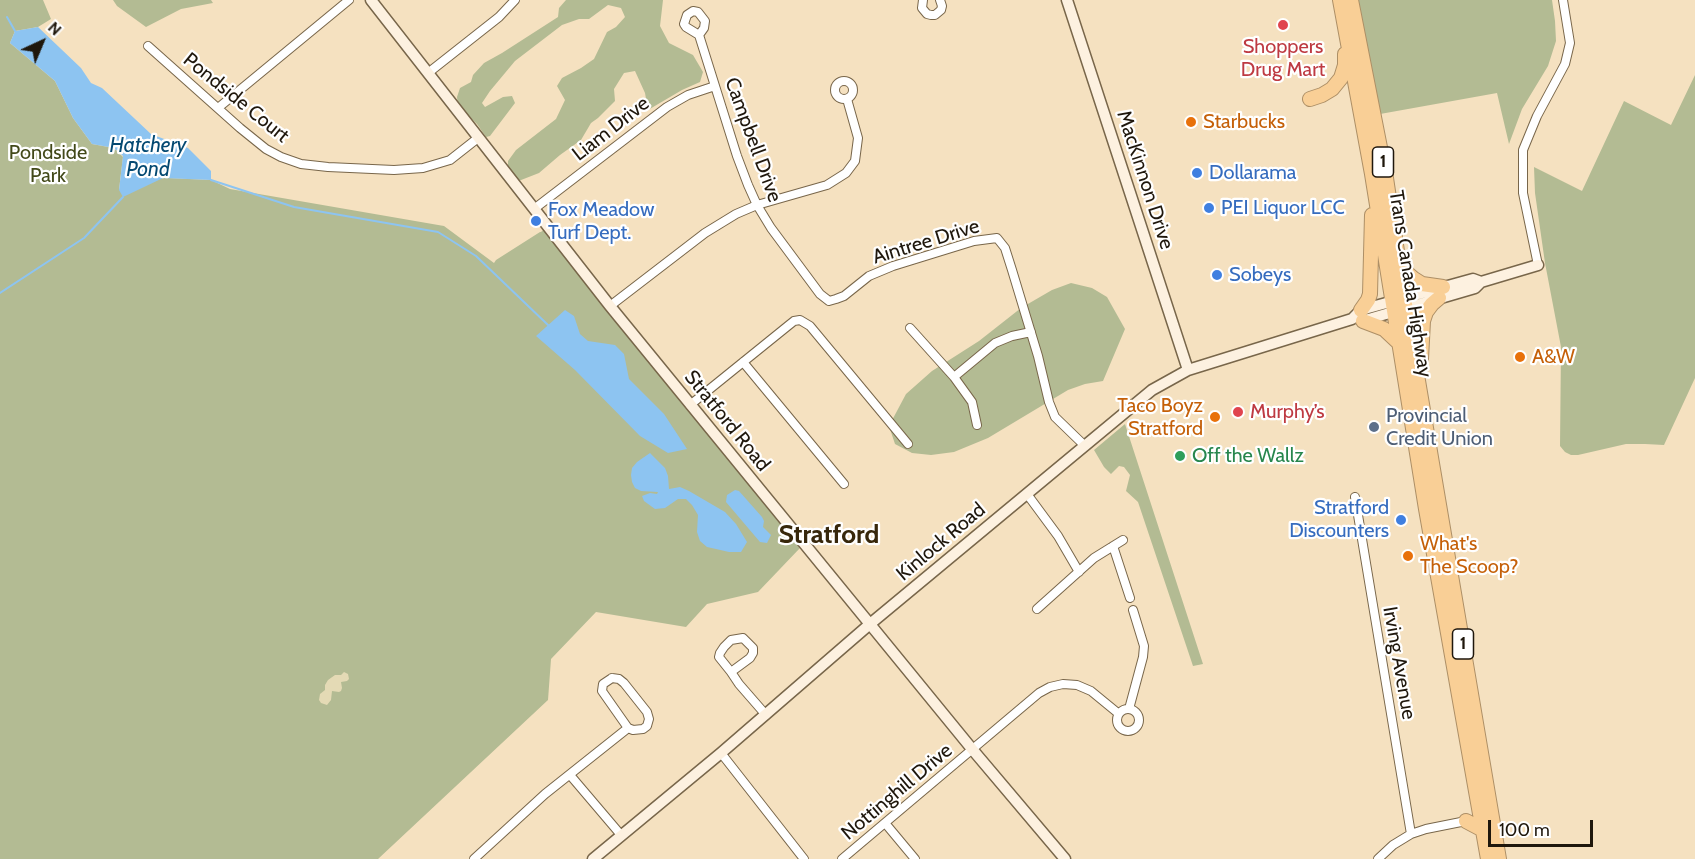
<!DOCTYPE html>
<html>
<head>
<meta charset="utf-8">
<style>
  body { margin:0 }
  #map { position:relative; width:1695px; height:859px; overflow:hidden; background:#f5e1c0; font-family:Cabin,sans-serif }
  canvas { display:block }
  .north { position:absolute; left:12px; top:12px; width:60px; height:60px; -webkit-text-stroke:4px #fff; paint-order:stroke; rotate:44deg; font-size:16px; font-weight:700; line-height:24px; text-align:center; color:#1f170c }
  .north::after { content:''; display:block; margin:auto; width:21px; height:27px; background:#1f170c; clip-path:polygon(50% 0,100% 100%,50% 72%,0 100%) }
  .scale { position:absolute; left:1488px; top:820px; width:105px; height:27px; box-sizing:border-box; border:3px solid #1f170c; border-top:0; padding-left:8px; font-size:18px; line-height:21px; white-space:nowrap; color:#1f170c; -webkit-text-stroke:4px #fff; paint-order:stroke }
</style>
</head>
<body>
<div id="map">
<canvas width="1695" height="859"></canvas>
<div class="north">N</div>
<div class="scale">100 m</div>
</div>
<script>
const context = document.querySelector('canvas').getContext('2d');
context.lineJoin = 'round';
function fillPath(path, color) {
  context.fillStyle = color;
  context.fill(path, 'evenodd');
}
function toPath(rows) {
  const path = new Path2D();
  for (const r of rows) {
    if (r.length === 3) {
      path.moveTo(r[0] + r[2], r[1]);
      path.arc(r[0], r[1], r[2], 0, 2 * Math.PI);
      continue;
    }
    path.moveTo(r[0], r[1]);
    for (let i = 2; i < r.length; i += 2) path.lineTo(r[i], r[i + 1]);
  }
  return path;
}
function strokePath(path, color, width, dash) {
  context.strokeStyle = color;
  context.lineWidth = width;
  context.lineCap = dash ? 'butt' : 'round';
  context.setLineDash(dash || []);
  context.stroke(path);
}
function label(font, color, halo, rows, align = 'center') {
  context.font = font + ' Cabin,sans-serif';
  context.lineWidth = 4.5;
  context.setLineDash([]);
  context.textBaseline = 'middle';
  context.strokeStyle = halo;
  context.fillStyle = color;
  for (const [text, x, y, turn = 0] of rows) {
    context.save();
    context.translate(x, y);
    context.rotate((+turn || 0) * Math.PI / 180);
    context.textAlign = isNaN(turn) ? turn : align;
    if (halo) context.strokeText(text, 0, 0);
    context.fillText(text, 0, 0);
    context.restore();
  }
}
fillPath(toPath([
  [0,0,43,0,51,19,38,27,15,31,10,43,55,81,73,118,92,144,114,148,123,157,119,190,143,174,168,178,211,180,230,189,444,226,494,263,496,260,540,232,541,232,547,226,656,370,800,548,758,592,707,604,686,627,596,612,551,659,548,700,378,859,0,859],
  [113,0,211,0,213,3,181,9,146,27,117,6],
  [566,0,663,0,660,26,669,43,693,55,703,72,700,82,682,90,648,110,645,93,635,71,624,73,614,89,615,101,598,118,591,123,581,140,560,155,539,173,516,182,508,171,508,161,516,150,556,119,565,100,557,86,562,78,581,68,594,59,607,32,616,27,625,17,621,8,608,5,589,19,579,19,562,25,515,61,490,91,482,103,485,107,503,97,512,96,515,103,490,136,486,137,477,124,458,106,457,97,460,88,471,82,473,75,484,63,502,53,558,17,559,8],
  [1350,0,1552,0,1555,21,1556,41,1548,66,1522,109,1509,144,1497,93,1369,116],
  [1695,75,1695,378,1664,445,1645,444,1626,444,1578,455,1571,455,1565,452,1560,446,1561,347,1545,263,1535,193,1534,167,1582,191,1624,101,1671,125],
  [1071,283,1092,288,1107,297,1125,329,1103,381,1085,384,1068,390,988,438,954,452,931,455,912,453,895,444,889,426,906,394,932,371,979,341,1021,308,1052,290],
  [1125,424,1203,664,1193,666,1138,502,1126,491,1130,475,1124,467,1119,466,1111,474,1104,467,1094,450]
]), '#b3bb93');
fillPath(toPath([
  [344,672,348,674,349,679,347,681,341,682,342,688,341,691,339,692,332,691,331,700,327,705,321,703,319,700,320,694,325,690,325,685,328,680,335,675,341,675]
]), '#e4dab5');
fillPath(toPath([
  [38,27,81,68,91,83,102,88,151,134,188,148,211,171,211,180,163,178,123,197,119,190,123,156,114,148,92,144,73,118,55,81,10,43,15,31],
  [565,310,574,316,580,334,588,341,615,345,624,354,629,379,664,414,687,449,668,453,640,436,575,370,536,336],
  [650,453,665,468,668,476,669,489,680,487,689,491,725,512,736,524,747,542,741,552,729,552,716,549,707,547,700,541,697,532,698,515,692,505,686,499,678,499,665,508,655,509,644,501,642,496,650,493,657,494,658,492,641,491,635,488,632,482,631,475,632,468,637,462],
  [735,490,739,491,762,517,764,521,763,527,771,535,767,543,760,542,726,502,727,495]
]), '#8dc4f1');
strokePath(toPath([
  [7,17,15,31],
  [211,180,294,207,438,232,476,256,548,325],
  [0,293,84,238,123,197]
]), '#8dc4f1', 2);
const street = toPath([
  [923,0,922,8,927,14,931,15,935,15,941,10,942,6,940,0],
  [699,35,686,27,684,24,687,15,693,11,698,12,705,21,704,28,699,35,737,156,748,185,757,205,771,228,820,294,829,301,836,299,844,296,869,276,893,266,974,241,997,238,1005,248,1012,270,1038,356,1049,402,1055,417,1085,446],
  [148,46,240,128,266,149,281,157,301,164,328,167,394,170,423,168,450,160,478,138],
  [428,73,499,17,515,0],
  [844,90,9],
  [218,108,349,0],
  [534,209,667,107,688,95,715,86],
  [1538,265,1523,193,1523,150,1537,116,1565,64,1570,43,1563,0],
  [610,306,705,233,736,214,757,205,827,185,846,173,855,161,858,138,847,99],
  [910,328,954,377,972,402,977,425],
  [743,362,844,484],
  [954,377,995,343,1012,336,1031,332],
  [690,405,789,325,794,321,800,320,810,326,908,444],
  [1027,494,1058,536,1079,572],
  [1355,497,1411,834],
  [1113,546,1130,598],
  [1037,609,1094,558,1123,540],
  [731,672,750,658,753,653,753,648,743,638,731,640,724,647,720,653,719,657,731,672,739,684,766,715],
  [612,678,619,679,624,683,647,712,649,719,647,726,643,729,633,730,628,728,602,691,603,684,612,678],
  [1129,709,1143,657,1144,646,1133,610],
  [1128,720,11],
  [721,753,804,859],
  [570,775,621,835],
  [885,823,915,859],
  [474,859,545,794,628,728],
  [842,859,1039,693,1050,687,1063,684,1077,685,1091,691,1119,714],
  [1378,859,1393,845,1411,834,1426,829,1466,821]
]);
const secondary = toPath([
  [371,0,610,306,972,749,1065,859],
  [1067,0,1188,370],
  [1362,321,1475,288,1481,282,1538,265],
  [593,859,721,753,870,624,1152,390,1188,370,1352,319,1361,310,1473,279,1481,282]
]);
const highway = toPath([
  [1340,0,1372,174,1426,509,1488,859],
  [1351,0,1386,178,1404,298,1499,859],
  [1310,99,1322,95,1332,89,1341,78,1345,65,1345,54],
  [1402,262,1407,273,1414,279,1422,284,1443,287],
  [1361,310,1368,300,1370,294,1372,215],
  [1363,321,1384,329,1400,344],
  [1421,359,1423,321,1426,312,1432,304,1439,298],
  [1466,821,1483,830]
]);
strokePath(street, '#78664a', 10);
strokePath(secondary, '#78664a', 13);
strokePath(highway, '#ad8f66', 16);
strokePath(street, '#fff', 8);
strokePath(secondary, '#fdf1e0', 10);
strokePath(highway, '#f9cf96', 14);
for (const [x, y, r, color] of [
  [1283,25,6,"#e0444e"],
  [1191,122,6,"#e8710a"],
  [1197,173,6,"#3f7fe0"],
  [1209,208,6,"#3f7fe0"],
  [536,221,6,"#3f7fe0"],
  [1217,275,6,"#3f7fe0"],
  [1520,357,6,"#e8710a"],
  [1238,412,6,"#e0444e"],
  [1215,417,6,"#e8710a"],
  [1374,427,6,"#5c6f8a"],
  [1180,456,6,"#2e9e5b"],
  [1401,520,6,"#3f7fe0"],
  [1408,556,6,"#e8710a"]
]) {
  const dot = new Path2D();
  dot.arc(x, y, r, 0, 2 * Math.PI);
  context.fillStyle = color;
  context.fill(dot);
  strokePath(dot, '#fff', 2);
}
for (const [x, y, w] of [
  [1383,162,21],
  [1463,644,21]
]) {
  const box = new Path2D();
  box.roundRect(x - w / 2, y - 15, w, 30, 4.5);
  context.fillStyle = '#fff';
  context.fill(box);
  strokePath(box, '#1f170c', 1.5);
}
label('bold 18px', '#1f170c', null, [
  ["1",1383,162],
  ["1",1463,644]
]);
label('20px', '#be3a42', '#fff', [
  ["Shoppers",1283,47],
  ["Drug Mart",1283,70],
  ["Murphy’s",1250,412,"left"]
]);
label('20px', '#1f170c', '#fff', [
  ["Pondside Court",236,98,39],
  ["Liam Drive",611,129,-38],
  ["Campbell Drive",753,140,70],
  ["MacKinnon Drive",1145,180,72],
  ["Aintree Drive",926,242,-17],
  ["Trans Canada Highway",1410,284,81],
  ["Stratford Road",727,421,51],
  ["Kinlock Road",941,542,-40],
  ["Irving Avenue",1399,663,80],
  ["Nottinghill Drive",897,792,-40]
]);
label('20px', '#c56008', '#fff', [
  ["Starbucks",1203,122],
  ["A&W",1532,357],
  ["Taco Boyz",1203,406,"right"],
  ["Stratford",1203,429,"right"],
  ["What's",1420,544],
  ["The Scoop?",1420,567]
], 'left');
label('20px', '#424919', '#fff', [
  ["Pondside",48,153],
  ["Park",48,176]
]);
label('20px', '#366cbe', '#fff', [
  ["Dollarama",1209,173],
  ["PEI Liquor LCC",1221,208],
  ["Fox Meadow",548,210],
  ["Turf Dept.",548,233],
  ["Sobeys",1229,275],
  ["Stratford",1389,508,"right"],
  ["Discounters",1389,531,"right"]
], 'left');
label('20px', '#4e5e75', '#fff', [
  ["Provincial",1386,416],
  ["Credit Union",1386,439]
], 'left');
label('20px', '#27864d', '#fff', [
  ["Off the Wallz",1192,456]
], 'left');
label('italic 21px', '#044972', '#fff', [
  ["Hatchery",148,146],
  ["Pond",148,170]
]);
label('bold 26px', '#37270b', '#fff', [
  ["Stratford",829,535]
]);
</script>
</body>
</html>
